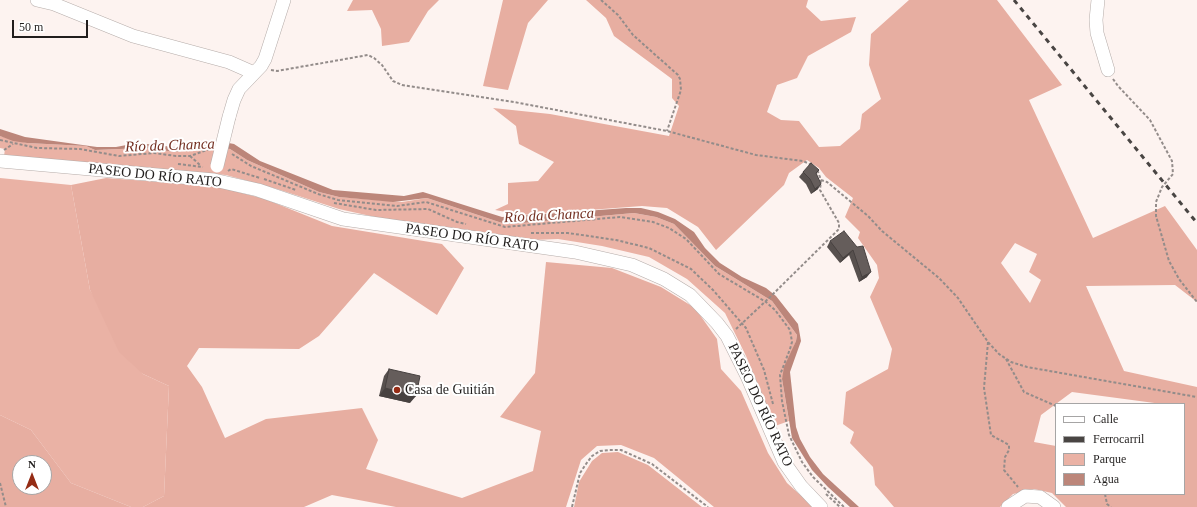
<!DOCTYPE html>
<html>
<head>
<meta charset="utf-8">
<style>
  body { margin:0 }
  #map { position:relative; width:1197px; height:507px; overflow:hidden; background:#fdf3f0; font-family:Georgia,serif }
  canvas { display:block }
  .legend { position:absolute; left:1055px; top:403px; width:130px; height:92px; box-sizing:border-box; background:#fff; border:1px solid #a6a5a5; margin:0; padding:5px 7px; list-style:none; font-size:12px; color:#211e1d }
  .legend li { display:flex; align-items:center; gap:8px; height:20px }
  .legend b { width:20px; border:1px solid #a6a5a5 }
  .north { position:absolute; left:12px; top:455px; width:40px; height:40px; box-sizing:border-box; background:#fff; border:1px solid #a6a5a5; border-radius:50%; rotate:0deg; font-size:11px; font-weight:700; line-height:16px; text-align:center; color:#211e1d }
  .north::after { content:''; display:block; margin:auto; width:14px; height:18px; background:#952c15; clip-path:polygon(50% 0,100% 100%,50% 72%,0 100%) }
  .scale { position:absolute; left:12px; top:20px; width:76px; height:18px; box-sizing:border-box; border:2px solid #211e1d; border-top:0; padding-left:5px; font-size:12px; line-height:14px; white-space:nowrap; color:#211e1d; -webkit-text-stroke:3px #fff; paint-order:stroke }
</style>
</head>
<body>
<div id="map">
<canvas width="1197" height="507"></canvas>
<ul class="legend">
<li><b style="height:5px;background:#fff"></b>Calle</li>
<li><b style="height:5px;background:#494543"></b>Ferrocarril</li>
<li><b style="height:11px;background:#eab2a5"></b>Parque</li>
<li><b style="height:11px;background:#bc867a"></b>Agua</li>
</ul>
<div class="north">N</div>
<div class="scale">50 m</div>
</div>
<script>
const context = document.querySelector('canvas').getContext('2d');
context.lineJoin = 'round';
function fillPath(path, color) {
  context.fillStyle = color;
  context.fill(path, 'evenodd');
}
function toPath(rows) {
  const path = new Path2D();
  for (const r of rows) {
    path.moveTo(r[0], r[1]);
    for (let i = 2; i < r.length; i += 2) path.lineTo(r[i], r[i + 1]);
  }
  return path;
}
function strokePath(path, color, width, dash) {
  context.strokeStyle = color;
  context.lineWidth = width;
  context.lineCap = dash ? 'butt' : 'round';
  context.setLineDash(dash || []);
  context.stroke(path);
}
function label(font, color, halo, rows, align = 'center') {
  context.font = font + ' Georgia,serif';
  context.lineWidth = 4;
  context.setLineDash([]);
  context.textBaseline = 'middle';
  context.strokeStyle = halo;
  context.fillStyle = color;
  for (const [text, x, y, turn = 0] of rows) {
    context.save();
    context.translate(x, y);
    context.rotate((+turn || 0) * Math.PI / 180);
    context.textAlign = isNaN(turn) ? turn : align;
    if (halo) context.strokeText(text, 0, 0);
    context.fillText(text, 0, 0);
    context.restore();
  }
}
fillPath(toPath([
  [0,136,27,143,86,146,95,150,144,148,176,152,213,146,230,149,247,160,319,192,339,197,402,202,427,198,502,223,511,224,634,213,656,217,674,224,715,266,772,301,797,335,796,341,782,379,789,421,775,426,746,356,725,313,687,279,649,257,602,246,558,239,533,240,375,217,339,209,277,189,226,175,4,156,5,149,0,148],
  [0,178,71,185,90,290,143,374,169,386,164,496,143,507,131,507,71,483,31,430,0,415]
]), '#eab2a5');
fillPath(toPath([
  [353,0,439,0,428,11,409,42,382,46,381,29,372,10,347,11],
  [503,0,548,0,528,23,508,90,483,86],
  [586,0,808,0,806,7,821,21,856,17,851,32,808,56,797,78,777,85,767,112,781,120,799,121,819,147,840,146,860,129,862,114,881,99,869,65,871,34,909,0,997,0,1062,85,1029,100,1093,238,1165,206,1197,250,1197,302,1175,285,1086,286,1124,371,1197,387,1197,507,1066,507,1052,493,1034,489,1013,494,1000,507,894,507,875,485,873,467,850,443,854,432,843,424,846,392,888,369,892,349,870,297,879,278,877,265,858,238,860,232,845,217,853,198,826,177,819,168,807,160,789,173,784,185,716,250,698,227,667,208,642,206,523,215,495,210,508,204,508,183,538,181,554,162,519,144,516,126,493,108,550,114,669,136,679,106,672,98,672,79,614,36,606,18],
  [1015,243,1037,254,1029,272,1041,280,1030,303,1001,263],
  [1072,392,1162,404,1184,404,1184,494,1056,494,1056,446,1034,442,1041,415],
  [106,178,215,186,265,199,332,226,442,244,464,268,437,315,374,273,319,336,299,349,199,348,187,366,202,387,225,438,266,419,362,408,378,440,366,469,462,498,533,471,541,431,500,417,535,373,546,262,612,268,661,287,695,308,717,339,721,369,741,391,768,453,787,483,814,507,714,507,654,458,621,445,597,446,581,460,566,507,396,507,332,495,304,507,143,507,164,496,169,386,143,374,119,352,90,290,71,185],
  [0,415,31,430,71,483,131,507,0,507],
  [20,463,44,463,44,487,20,487],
  [618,452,648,465,702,507,574,507,579,482,592,461,602,453]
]), '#e7aea1');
fillPath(toPath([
  [0,129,25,137,97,147,116,147,137,143,174,147,213,140,234,144,260,161,333,190,404,196,423,192,502,217,626,208,641,208,658,212,675,219,694,232,705,248,720,263,742,277,766,288,776,296,798,324,801,341,790,372,796,427,800,439,810,457,823,474,859,507,850,507,828,487,812,470,792,438,782,379,784,367,796,341,797,335,772,301,715,266,674,224,656,217,634,213,511,224,502,223,427,198,393,202,339,197,319,192,247,160,230,149,213,146,176,152,144,148,95,150,86,146,27,143,13,141,0,136]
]), '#bc867a');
const minor = toPath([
  [37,0,54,4,133,36,229,62,254,73],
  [1098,0,1096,20,1097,33,1108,70],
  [229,117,234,100,239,89,261,66,265,59,284,0],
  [0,161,214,180,258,190,343,219,575,252,632,265,664,279,690,295,717,323,727,336,747,376,784,462,801,486,821,507],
  [1008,507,1025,496,1040,497,1054,507]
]);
strokePath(minor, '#b5aca9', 14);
strokePath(toPath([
  [601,0,618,15,633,35,678,75,680,79,681,90,667,131],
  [271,70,277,71,368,55,374,58,382,65,393,81,402,85,514,102,667,131,756,155,803,161,812,165],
  [1113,79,1118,86,1150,120,1172,161,1173,174,1162,187,1156,202,1156,216,1169,261,1179,279,1197,302],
  [0,140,37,148,80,149,119,156,154,153,176,156,190,156,210,149],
  [4,150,13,144],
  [232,154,251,166,318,194,338,200,397,206,426,202,505,227,620,217,653,222,669,228,686,239,719,274,766,302,775,310,790,330,792,342,790,349,780,375,782,401,789,435,802,462,813,477,844,507],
  [190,156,200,165],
  [178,164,203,167],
  [228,171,231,169,260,178],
  [264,179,296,190],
  [821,180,827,182,868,216,882,231,939,278,958,298,988,342,999,354,1011,362,1027,367,1197,397],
  [334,203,376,210,428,209,457,222,466,224],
  [531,233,568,233,616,240,649,248,691,269,713,290,746,328,764,370,773,404],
  [736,329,768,299,839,229,839,223,820,190,821,180,817,169],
  [988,342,984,388,991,435,1009,445,1009,450,1005,457,1004,470,1018,487],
  [1006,359,1024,392,1056,406],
  [0,483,6,507],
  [826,494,840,507],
  [1105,494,1107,504,1111,507],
  [572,507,580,473,586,464,592,456,600,451,609,450,621,450,652,464,708,507]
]), '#938c8a', 2, [3, 2]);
strokePath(minor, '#fff', 13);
strokePath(toPath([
  [1014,0,1197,223]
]), '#494543', 3, [5, 5]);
const minorBridge = toPath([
  [217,166,229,117]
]);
strokePath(minorBridge, '#b5aca9', 14, []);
strokePath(minorBridge, '#fff', 13);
fillPath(toPath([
  [819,170,816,174,818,189,811,194,806,184,799,177,803,172],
  [830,241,857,247,867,277,859,282,849,255,840,263,827,247],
  [389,369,410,403,379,396,384,376]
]), '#57504e');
fillPath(toPath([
  [821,184,818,189,811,194,815,189],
  [853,250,849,255,840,263,843,258],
  [871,272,867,277,859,282,862,277],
  [385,388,416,396,410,403,379,396]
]), '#474140');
const building = toPath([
  [811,163,819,170,816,173,821,184,815,189,810,179,803,172,811,163],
  [844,231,857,247,863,246,871,272,862,277,853,250,843,258,830,241,844,231],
  [389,369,420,376,416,396,385,388,389,369]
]);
fillPath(building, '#655d5b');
strokePath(building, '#474140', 1);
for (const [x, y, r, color] of [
  [397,390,4,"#952c15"]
]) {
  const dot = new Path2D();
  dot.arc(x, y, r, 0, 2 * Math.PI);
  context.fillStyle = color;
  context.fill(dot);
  strokePath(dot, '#fff', 1.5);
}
label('14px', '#211e1d', '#fff', [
  ["PASEO DO RÍO RATO",155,176,6],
  ["PASEO DO RÍO RATO",472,238,8],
  ["PASEO DO RÍO RATO",760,405,65]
]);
label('14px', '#211e1d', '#fff', [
  ["Casa de Guitián",405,390]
], 'left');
label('italic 15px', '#732f21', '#fff', [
  ["Río da Chanca",170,146,-2],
  ["Río da Chanca",549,216,-3]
]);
</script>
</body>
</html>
